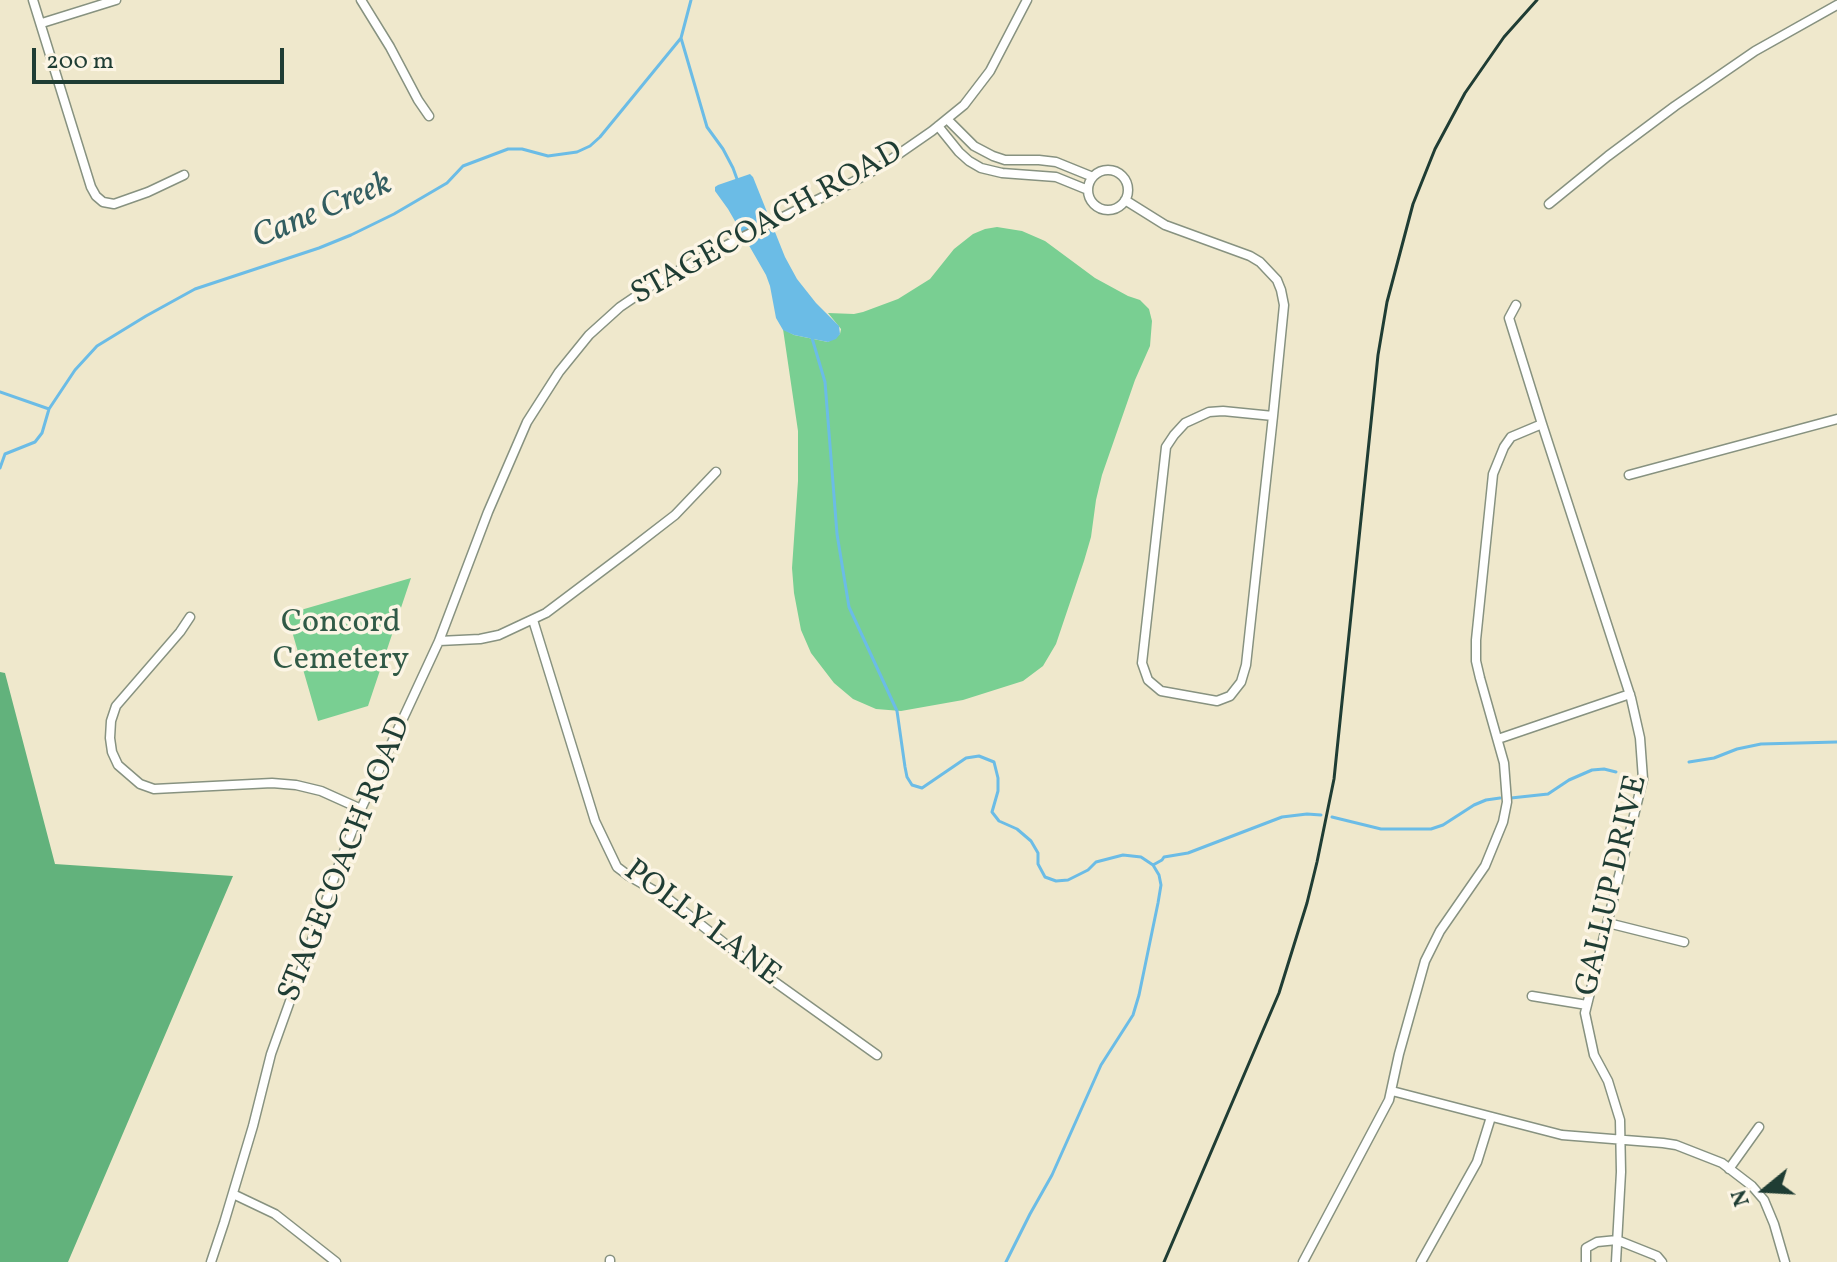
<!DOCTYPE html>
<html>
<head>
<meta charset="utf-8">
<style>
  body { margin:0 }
  #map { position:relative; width:1837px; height:1262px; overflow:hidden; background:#efe8cc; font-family:Vollkorn,serif }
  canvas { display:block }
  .north { position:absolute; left:1725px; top:1150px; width:80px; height:80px; -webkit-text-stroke:6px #fcf5e5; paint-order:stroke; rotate:252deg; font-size:22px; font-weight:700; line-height:32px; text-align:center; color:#1f3d34 }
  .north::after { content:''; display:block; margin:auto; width:28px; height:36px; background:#1f3d34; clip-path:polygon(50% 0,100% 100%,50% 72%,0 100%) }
  .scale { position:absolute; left:32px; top:48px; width:252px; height:36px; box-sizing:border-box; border:4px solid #1f3d34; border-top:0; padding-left:10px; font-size:24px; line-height:28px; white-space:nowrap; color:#1f3d34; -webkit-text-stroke:6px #fcf5e5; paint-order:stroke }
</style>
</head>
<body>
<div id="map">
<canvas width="1837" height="1262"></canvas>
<div class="north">N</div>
<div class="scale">200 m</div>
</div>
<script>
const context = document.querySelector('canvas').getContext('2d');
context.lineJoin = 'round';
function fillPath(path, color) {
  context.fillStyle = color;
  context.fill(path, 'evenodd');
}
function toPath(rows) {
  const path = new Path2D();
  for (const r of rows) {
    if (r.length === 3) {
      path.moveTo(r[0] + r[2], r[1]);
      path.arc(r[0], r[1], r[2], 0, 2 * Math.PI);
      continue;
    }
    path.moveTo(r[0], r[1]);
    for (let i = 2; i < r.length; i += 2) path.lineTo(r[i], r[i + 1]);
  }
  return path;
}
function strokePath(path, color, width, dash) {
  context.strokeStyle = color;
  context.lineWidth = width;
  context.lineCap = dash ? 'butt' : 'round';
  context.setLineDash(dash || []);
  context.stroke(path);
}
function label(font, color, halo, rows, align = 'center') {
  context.font = font + ' Vollkorn,serif';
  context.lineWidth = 7;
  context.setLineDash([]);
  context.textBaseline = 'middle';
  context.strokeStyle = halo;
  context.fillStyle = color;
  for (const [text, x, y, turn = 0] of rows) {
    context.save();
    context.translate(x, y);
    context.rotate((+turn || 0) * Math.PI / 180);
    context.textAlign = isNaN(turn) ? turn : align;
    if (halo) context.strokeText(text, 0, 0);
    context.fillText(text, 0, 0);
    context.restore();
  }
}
fillPath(toPath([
  [997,227,1022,231,1045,241,1095,278,1128,296,1140,300,1149,309,1152,321,1150,346,1135,380,1102,475,1096,500,1091,537,1084,561,1056,644,1043,666,1023,681,963,700,901,711,876,709,853,699,834,683,811,653,801,630,794,593,792,568,798,481,798,431,783,329,794,335,828,342,840,334,841,329,828,313,854,314,863,312,898,299,930,279,954,249,973,234,985,229],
  [411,578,368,706,318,721,287,614]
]), '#79cf92');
fillPath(toPath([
  [0,672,5,673,55,864,233,876,68,1262,0,1262]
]), '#62b27c');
fillPath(toPath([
  [750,174,753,177,785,257,797,279,816,303,839,326,840,334,836,339,828,342,794,335,783,330,776,318,770,286,766,275,728,209,715,191,715,187,718,185]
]), '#6bbce6');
strokePath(toPath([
  [691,0,681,38,707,127,723,149,733,168,737,179],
  [812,338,825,382,837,534,849,607,897,711,905,767,907,777,912,785,922,788,966,758,979,756,994,762,998,778,998,791,992,812,999,821,1017,829,1031,841,1038,853,1038,864,1045,877,1056,881,1068,880,1088,870,1096,862,1123,855,1141,857,1153,865,1159,875,1161,885,1158,903,1139,995,1133,1015,1101,1065,1052,1175,1030,1214,1006,1262],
  [0,392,49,409],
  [0,468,5,454,35,442,42,433,49,409,75,370,97,346,146,316,195,289,319,248,351,235,394,214,447,183,463,166,508,149,522,149,548,156,577,152,590,146,600,137,681,38],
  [1689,762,1714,758,1737,749,1761,744,1837,742],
  [1511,798,1548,794,1569,780,1592,770,1604,769,1616,772],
  [1332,817,1381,829,1431,829,1443,825,1474,805,1486,800,1500,798],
  [1153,865,1162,860,1164,857,1188,853,1282,817,1307,814,1321,815]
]), '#6bbce6', 3);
const minor = toPath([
  [33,0,91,187,96,196,103,202,114,204,148,192,184,175],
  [361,0,390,47,418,100,429,116],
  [42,23,116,0],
  [947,119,974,146,993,156,1005,160,1039,160,1056,162,1093,177],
  [938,126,959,152,969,161,981,168,1002,173,1056,177,1088,190],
  [1108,190,20],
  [1125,200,1165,225,1250,256,1260,262,1277,280,1281,290,1284,305,1273,416,1223,411,1209,412,1185,423,1174,435,1166,447,1142,663,1148,680,1161,691,1217,701,1230,696,1241,682,1246,665,1273,416],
  [1549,204,1608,156,1675,106,1755,51,1837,5],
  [1516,305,1509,318,1542,424,1631,698,1640,738,1643,779,1585,1013,1594,1055,1608,1081,1620,1120,1621,1172,1616,1262],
  [1629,475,1837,419],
  [190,617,180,632,116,706,111,721,110,738,112,752,118,765,140,784,154,789,272,783,296,785,321,791,361,809],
  [533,620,595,821,617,867,629,876,667,898,761,972,877,1055],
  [439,641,480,639,499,635,546,613,631,549,675,515,716,472],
  [1498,739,1630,694],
  [1608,923,1684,942],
  [1532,996,1587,1005],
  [1392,1091,1562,1135,1663,1143,1676,1145,1722,1163,1752,1186,1764,1200,1774,1224,1785,1262],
  [1729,1169,1759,1127],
  [233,1194,275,1214,336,1262],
  [610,1260,610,1262],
  [211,1262,224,1223,253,1126,271,1054,341,859,361,809,439,641,488,512,527,422,559,372,589,335,620,307,651,286,701,258,849,184,880,167,932,131,964,105,990,71,1027,0],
  [1303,1262,1389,1100,1399,1054,1425,961,1440,931,1485,866,1503,822,1507,802,1504,763,1480,678,1476,661,1476,640,1493,474,1504,447,1511,437,1542,424],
  [1421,1262,1477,1162,1491,1117],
  [1586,1262,1586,1248,1597,1242,1617,1240,1657,1256,1662,1262]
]);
strokePath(minor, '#879280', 11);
strokePath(minor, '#fff', 8);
strokePath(toPath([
  [1164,1262,1279,993,1307,903,1317,862,1334,779,1378,355,1387,302,1413,204,1435,149,1465,93,1504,37,1537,0]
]), '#1f3d34', 3);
label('32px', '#1f3d34', '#fcf5e5', [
  ["STAGECOACH ROAD",768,225,-29],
  ["STAGECOACH ROAD",347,860,-68],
  ["GALLUP DRIVE",1614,886,-77],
  ["POLLY LANE",701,925,37]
]);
label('32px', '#315a47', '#fcf5e5', [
  ["Concord",341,625],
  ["Cemetery",341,662]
]);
label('italic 34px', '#325d60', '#fcf5e5', [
  ["Cane Creek",323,213,-23]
]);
</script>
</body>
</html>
